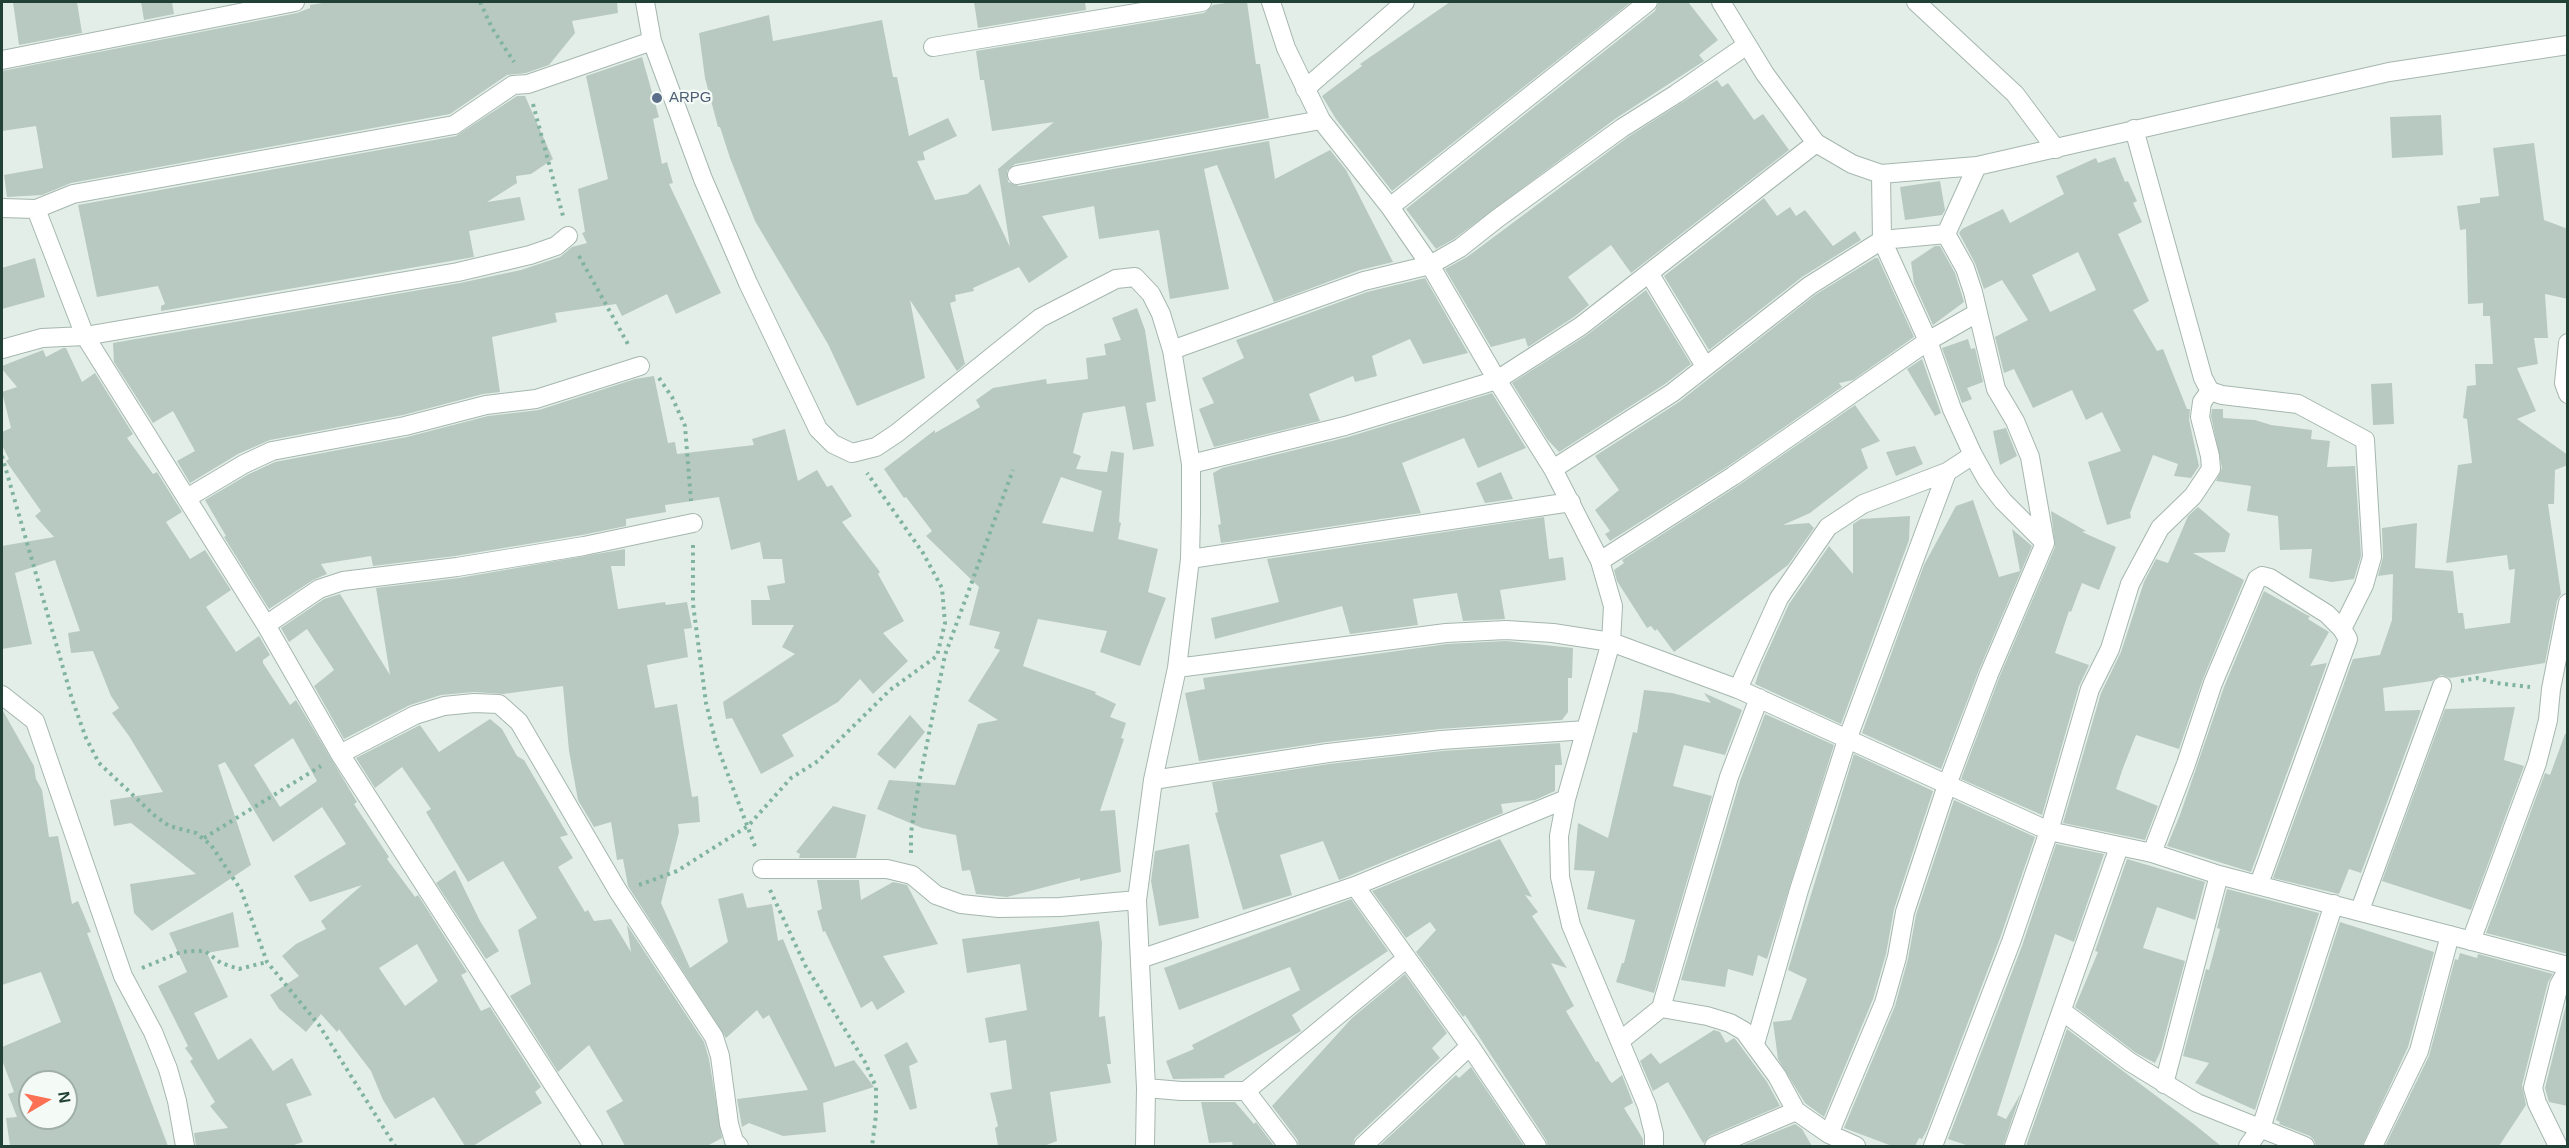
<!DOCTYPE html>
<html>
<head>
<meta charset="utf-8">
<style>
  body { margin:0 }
  #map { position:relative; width:2569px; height:1148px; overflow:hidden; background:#e3eee8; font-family:Helvetica,sans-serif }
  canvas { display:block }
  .frame { position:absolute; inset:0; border:3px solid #214136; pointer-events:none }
  .north { position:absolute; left:18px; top:1070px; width:60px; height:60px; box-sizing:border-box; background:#f4faf6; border:2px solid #a0b0a9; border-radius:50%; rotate:81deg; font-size:16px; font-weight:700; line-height:24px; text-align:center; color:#214136 }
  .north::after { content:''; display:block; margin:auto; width:21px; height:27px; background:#fc7153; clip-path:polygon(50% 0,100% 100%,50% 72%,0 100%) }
</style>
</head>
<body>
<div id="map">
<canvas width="2569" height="1148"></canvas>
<div class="frame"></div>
<div class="north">N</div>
</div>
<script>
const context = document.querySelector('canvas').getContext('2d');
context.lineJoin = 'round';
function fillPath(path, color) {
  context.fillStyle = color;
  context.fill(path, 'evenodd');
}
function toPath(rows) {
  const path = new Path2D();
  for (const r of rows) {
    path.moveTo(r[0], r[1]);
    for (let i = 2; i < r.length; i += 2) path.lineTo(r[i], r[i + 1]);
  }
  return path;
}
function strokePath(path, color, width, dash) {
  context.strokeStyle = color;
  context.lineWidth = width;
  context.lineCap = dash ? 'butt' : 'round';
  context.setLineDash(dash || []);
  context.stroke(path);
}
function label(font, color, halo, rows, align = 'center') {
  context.font = font + ' Helvetica,sans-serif';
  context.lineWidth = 4.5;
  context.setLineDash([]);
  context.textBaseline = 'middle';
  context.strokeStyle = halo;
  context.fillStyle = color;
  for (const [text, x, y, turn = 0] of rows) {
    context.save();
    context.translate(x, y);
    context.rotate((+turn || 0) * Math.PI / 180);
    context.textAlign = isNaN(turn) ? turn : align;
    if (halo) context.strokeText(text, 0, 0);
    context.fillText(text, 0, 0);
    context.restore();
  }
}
fillPath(toPath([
  [13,2,77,2,82,33,19,45],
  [141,2,172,2,174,14,144,20],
  [329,2,617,2,618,13,572,21,575,33,549,65,526,73,507,75,450,114,71,183,42,195,7,197,4,175,43,168,36,126,2,131,2,71,297,13,310,8,310,5],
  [974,2,1085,2,1086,10,978,28],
  [1232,2,1247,2,1256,64,1260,64,1269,118,1015,164,1007,171,1008,182,1019,186,1269,141,1275,179,1330,150,1346,170,1393,262,1360,270,1274,302,1217,165,1204,169,1229,289,1170,299,1159,230,1099,239,1094,206,1042,216,1068,257,1029,283,1019,267,973,288,974,291,955,295,956,301,950,303,965,364,957,371,910,300,925,378,857,406,828,344,755,221,730,158,720,127,718,127,705,78,699,33,769,15,773,41,882,20,893,77,897,77,909,136,948,118,957,136,923,152,925,160,917,161,935,200,967,194,980,184,1010,247,998,169,1054,122,992,131,984,80,980,80,976,51,1204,13,1213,5],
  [1450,2,1631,2,1392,191,1336,119,1322,96,1362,66,1360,64],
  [1659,2,1688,2,1718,40,1699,55,1704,61,1615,119,1454,239,1436,249,1406,209,1655,11],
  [642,57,659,117,653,119,662,164,667,162,673,183,669,184,721,293,676,314,667,294,622,316,616,304,555,313,557,322,492,337,500,392,483,394,403,415,270,440,238,454,190,483,177,461,195,451,173,411,153,423,114,362,113,343,460,283,521,270,560,257,572,247,587,243,582,233,585,232,578,189,608,179,586,76],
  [1717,80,1722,87,1728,83,1754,120,1763,114,1789,150,1631,273,1611,245,1568,277,1589,305,1574,317,1528,347,1525,338,1491,347,1445,269,1467,257,1628,137],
  [517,96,525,96,553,159,531,174,516,176,517,183,487,202,520,197,525,220,469,231,474,257,161,311,161,306,165,304,158,286,97,297,78,205,456,136],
  [2441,115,2443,155,2392,158,2390,117],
  [2534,143,2544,220,2568,229,2568,299,2545,294,2548,338,2534,338,2538,364,2517,368,2536,411,2517,419,2568,455,2568,465,2555,470,2554,504,2548,504,2561,594,2557,601,2545,663,2450,678,2441,675,2432,681,2383,688,2385,711,2421,710,2361,873,2349,869,2339,894,2273,878,2353,659,2380,655,2392,620,2393,574,2378,576,2383,557,2382,528,2417,523,2415,568,2453,571,2458,613,2463,613,2465,629,2510,623,2515,569,2509,570,2507,555,2446,563,2458,465,2472,463,2467,419,2463,418,2467,386,2476,385,2475,364,2493,364,2490,316,2483,316,2483,303,2468,304,2466,229,2460,230,2457,206,2480,203,2480,198,2499,196,2493,148],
  [2115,157,2125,182,2128,181,2137,201,2133,203,2142,222,2118,234,2149,301,2133,310,2157,351,2163,349,2187,409,2190,409,2189,420,2199,466,2191,478,2174,476,2178,464,2153,455,2130,513,2131,518,2107,525,2088,462,2121,451,2102,412,2086,420,2072,390,2033,408,2014,369,2004,373,1995,337,2028,320,2002,280,1984,289,1975,263,1959,233,1962,229,2003,209,2010,223,2064,194,2056,176,2096,158,2098,163],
  [2078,252,2096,290,2050,312,2032,275],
  [1940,181,1945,210,1942,215,1905,220,1900,187],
  [1764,198,1777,216,1790,207,1796,216,1805,210,1833,246,1855,231,1861,240,1802,277,1709,350,1664,276],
  [1935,246,1940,246,1955,273,1964,302,1933,325,1914,283,1911,262],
  [35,258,45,297,2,309,2,268],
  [1875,258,1878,258,1914,337,1853,380,1839,383,1842,387,1727,467,1610,541,1605,534,1610,531,1595,510,1619,490,1595,456,1679,402,1815,295],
  [1425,278,1468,353,1423,364,1410,339,1372,356,1377,376,1355,382,1353,376,1309,394,1320,421,1214,447,1199,409,1214,403,1202,378,1244,358,1236,340,1367,292],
  [1646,290,1691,364,1665,384,1559,452,1547,439,1512,383,1587,335],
  [1137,308,1145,330,1156,401,1146,403,1154,446,1133,450,1125,406,1083,413,1073,453,1081,456,1076,469,1107,472,1111,451,1124,453,1119,522,1121,523,1118,539,1158,549,1148,592,1166,598,1140,666,1100,652,1107,631,1038,619,1023,666,1096,692,1095,694,1116,704,1110,717,1126,723,1121,738,1124,739,1100,811,1115,810,1121,872,1080,881,1080,878,1007,897,976,894,970,870,962,871,956,835,922,828,877,809,889,780,955,785,978,724,998,720,968,701,1000,650,994,648,1000,632,969,625,979,587,926,536,932,531,906,497,904,498,884,469,935,430,935,433,980,407,976,400,993,388,1046,379,1047,384,1088,379,1086,358,1106,355,1104,344,1121,340,1112,318],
  [1061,477,1102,491,1093,532,1042,523],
  [1968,339,1971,349,1975,348,1983,382,1967,388,1972,399,1962,403,1942,348],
  [63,348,66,348,82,382,95,373,133,434,127,438,153,474,157,472,182,512,166,522,190,559,205,550,231,590,206,607,236,652,259,636,270,655,263,660,263,663,290,705,296,700,357,802,354,804,389,857,387,859,415,897,418,895,467,972,461,975,481,1011,490,1007,541,1087,535,1092,542,1103,473,1146,465,1146,434,1097,395,1119,383,1100,371,1071,339,1029,337,1032,321,1014,306,1032,279,1009,270,995,299,976,282,956,296,944,326,929,321,921,362,885,310,902,294,876,346,844,322,807,273,842,225,762,218,765,251,865,152,931,134,913,130,884,196,874,131,823,114,826,110,800,163,792,129,736,112,713,119,708,111,696,93,651,71,653,68,633,80,631,55,560,15,573,32,644,2,649,2,546,54,537,35,516,41,511,6,461,9,459,2,445,2,432,11,428,2,392,17,387,2,369,2,366,43,350,46,357],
  [293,738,317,781,280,807,254,765],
  [417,944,438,981,405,1006,379,968],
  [1922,359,1941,413,1935,416,1907,369],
  [654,376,668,443,675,442,677,454,754,445,752,439,785,429,798,481,817,470,827,487,832,485,852,516,842,522,880,572,878,574,904,621,883,633,908,661,873,694,860,679,838,702,782,735,794,756,761,774,732,718,726,719,723,702,795,654,782,647,794,625,752,625,751,600,770,600,767,586,785,583,782,559,763,559,760,542,731,550,719,497,665,505,666,512,626,519,626,526,582,535,455,556,373,566,371,556,321,564,327,574,313,580,269,609,224,537,226,536,205,500,249,474,275,462,407,437,488,416,539,410,635,379],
  [2392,383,2394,424,2373,425,2371,384],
  [1492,393,1526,448,1478,468,1464,438,1402,463,1421,513,1221,543,1218,525,1221,524,1213,473,1222,468,1348,437],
  [1855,405,1880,441,1861,449,1868,468,1810,513,1783,525,1809,523,1814,528,1788,565,1674,652,1657,629,1655,631,1651,626,1647,628,1617,581,1614,570,1624,563,1622,560,1739,485],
  [2212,409,2223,409,2223,418,2255,420,2271,425,2312,430,2311,439,2330,441,2327,467,2355,466,2361,556,2354,579,2332,582,2309,578,2312,549,2280,550,2278,516,2247,511,2251,486,2216,481,2222,468,2211,416],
  [2006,428,2017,456,2000,465,1993,431],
  [1915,446,1923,464,1896,476,1886,452],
  [1501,472,1513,499,1485,503,1476,483],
  [1973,500,1999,577,2020,571,2012,529,2032,546,1979,670,1941,769,1862,733,1924,565,1956,506],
  [2198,507,2230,534,2225,552,2193,553,2244,580,2203,679,2179,749,2136,735,2123,768,2116,789,2158,806,2145,840,2063,823,2101,693,2121,652,2144,582,2156,559,2168,563,2188,516],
  [2051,511,2086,531,2082,532,2116,547,2099,590,2082,583,2071,612,2069,611,2055,653,2089,665,2079,686,2042,815,1961,779,1999,678,2055,547],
  [1910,516,1909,540,1841,724,1755,684,1761,666,1789,604,1829,546,1853,574,1853,524,1861,519],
  [1544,517,1549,559,1563,557,1566,580,1500,590,1505,619,1463,621,1457,593,1413,599,1418,625,1350,634,1342,606,1215,639,1211,618,1279,602,1267,559],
  [625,549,625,566,611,566,618,609,665,602,666,605,687,602,692,628,684,629,688,657,647,665,655,708,677,704,692,797,698,796,700,822,678,824,679,832,661,903,690,968,728,942,718,899,743,893,747,908,772,904,778,941,783,939,835,1067,854,1060,874,1087,823,1103,826,1132,783,1136,749,1123,742,1127,737,1099,808,1090,769,1015,763,1019,757,1010,726,1038,628,886,623,859,617,860,611,822,594,827,578,800,569,751,563,686,503,694,474,692,441,695,410,705,344,739,314,686,334,670,307,629,289,642,281,628,324,599,340,594,390,675,376,588,459,578],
  [2264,591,2307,615,2310,616,2308,619,2329,632,2310,666,2327,663,2251,872,2167,846,2180,815,2224,687],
  [1506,641,1573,648,1572,678,1568,678,1568,712,1562,720,1440,729,1326,742,1199,761,1185,693,1205,689,1203,678,1447,644],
  [1644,690,1672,693,1711,703,1704,693,1742,710,1725,755,1684,745,1673,786,1712,796,1654,993,1616,982,1622,963,1624,963,1635,920,1587,909,1595,871,1574,870,1578,823,1608,838,1633,732,1637,733],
  [2515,707,2504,760,2524,766,2471,910,2382,881,2445,709],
  [2,709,34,766,36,779,42,790,49,837,58,836,72,904,78,901,91,932,87,933,168,1146,10,1146,6,1118,17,1117,8,1094,14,1092,2,1060,2,1047,61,1022,41,972,2,985],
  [30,1082,66,1082,66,1118,30,1118],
  [1765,714,1834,745,1767,959,1758,955,1753,976,1728,969,1725,987,1681,980,1740,781],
  [910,715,925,732,895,769,877,754],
  [490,719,502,729,517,756,524,760,568,835,560,837,573,858,558,867,585,912,588,910,594,921,611,919,631,952,627,925,704,1042,709,1059,722,1138,707,1146,625,1146,606,1111,623,1101,589,1045,558,1072,510,996,531,984,518,930,537,918,503,861,468,882,426,812,431,809,402,767,375,788,356,758,420,725,439,752],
  [2565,734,2568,734,2568,954,2486,933,2545,773,2550,775],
  [1560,743,1562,765,1555,765,1555,791,1535,800,1501,804,1503,813,1339,880,1323,841,1280,855,1292,895,1243,910,1215,813,1218,812,1212,782,1329,764,1442,751],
  [1854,754,1933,791,1894,909,1886,954,1873,999,1824,1117,1805,1103,1778,1059,1773,1022,1791,1020,1807,979,1788,970],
  [1954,800,2035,837,2000,938,1927,1130,1922,1139,1919,1138,1915,1146,1892,1146,1844,1128,1895,1006,1908,959,1916,915],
  [833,806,866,815,856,858,799,858,800,854,796,852],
  [1500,839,1532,897,1525,895,1538,912,1532,916,1567,968,1551,963,1574,1006,1566,1011,1596,1062,1598,1061,1609,1080,1612,1083,1622,1075,1633,1103,1624,1108,1643,1139,1643,1146,1548,1146,1546,1140,1465,1015,1463,1017,1416,952,1436,930,1430,922,1406,938,1372,891],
  [1189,844,1199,918,1159,926,1151,881,1155,851],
  [2056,844,2104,854,2074,942,2055,934,1997,1115,2006,1119,2021,1093,2003,1146,1969,1146,1948,1139,2022,946],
  [2127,859,2205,882,2195,920,2157,907,2143,948,2185,961,2161,1050,2155,1063,2136,1053,2075,1007,2098,952,2095,951],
  [455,870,480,921,499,951,486,959,436,883],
  [817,880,859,880,861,900,893,882,907,885,938,944,883,956,905,992,877,1010,872,1001,861,1008,825,931,823,932,817,911,822,909],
  [2227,889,2319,913,2255,1110,2195,1083,2209,1063,2183,1056,2206,969,2209,970,2220,929,2217,928],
  [1351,899,1388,951,1292,1015,1301,1031,1224,1076,1225,1078,1173,1079,1166,1061,1194,1049,1192,1045,1300,990,1290,967,1179,1010,1164,968],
  [233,912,239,947,207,953,228,997,194,1013,218,1060,251,1038,273,1071,292,1058,312,1095,286,1104,303,1142,291,1146,196,1146,194,1133,228,1128,210,1106,215,1102,190,1061,193,1059,185,1048,188,1046,158,986,187,972,169,933],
  [1099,921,1102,943,1099,1017,1105,1016,1111,1064,1107,1064,1111,1083,1050,1092,1057,1141,1044,1146,998,1146,995,1128,998,1126,990,1093,1012,1089,1006,1040,989,1043,985,1018,1027,1010,1020,964,967,973,962,939],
  [2340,922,2434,952,2408,1047,2362,1146,2316,1146,2314,1140,2310,1136,2279,1124,2280,1122,2276,1120],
  [2460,953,2477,958,2478,954,2553,974,2548,982,2522,1085,2526,1105,2499,1146,2385,1146,2429,1056,2455,959,2458,960],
  [1405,974,1447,1033,1432,1048,1440,1058,1355,1138,1352,1146,1299,1146,1297,1139,1272,1106,1352,1018],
  [2568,997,2568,1106,2549,1102,2545,1088],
  [2067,1029,2195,1125,2221,1146,2026,1146],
  [1714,1030,1720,1032,1726,1043,1734,1038,1736,1040,1767,1082,1780,1106,1710,1136,1703,1143,1668,1082,1653,1091,1640,1061,1651,1053,1660,1064],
  [907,1042,918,1062,909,1066,917,1108,910,1110,884,1055],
  [1471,1067,1524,1146,1379,1146,1456,1075,1459,1078],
  [1201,1102,1235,1102,1254,1124,1256,1122,1274,1146,1233,1146,1232,1142,1209,1143],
  [1795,1124,1802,1129,1812,1146,1741,1146]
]), '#b8c9c1');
const minor = toPath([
  [645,2,652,41,703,179,748,283,818,429,833,444,852,453,876,447,897,433,1040,318,1116,279,1135,277,1151,294,1161,314,1172,350,1191,464,1191,514,1190,559,1177,668,1153,780,1137,900,1146,1088,1145,1146],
  [1271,2,1286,48,1321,120,1390,207,1430,265,1497,380,1553,469,1600,561,1613,606,1611,642,1566,799,1559,836,1560,877,1571,925,1647,1106,1654,1134,1654,1146],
  [1721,2,1765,74,1816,143,1852,164,1881,174,1977,166,2389,72,2568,45],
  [1916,2,2015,94,2056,149],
  [933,47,1202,2],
  [2,60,295,2],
  [1305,89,1405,2],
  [2134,129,2203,378,2210,391,2222,395,2298,404,2365,440,2372,557,2364,585,2342,629,2348,639,2259,884],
  [1017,175,1321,120],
  [1390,207,1648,2],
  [2,208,36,209,73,194,454,125,513,85,528,84,652,41],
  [36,209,85,336,266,625,340,754,593,1146],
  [1946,234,1977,166],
  [1649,273,1705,366],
  [2568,343,2564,383,2568,394],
  [2,349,42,338,85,336,458,272,530,255,556,246,568,236],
  [1172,350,1364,281,1430,265,1460,248,1498,218,1622,128,1676,94,1747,45],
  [1191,464,1345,426,1497,380,1581,326,1816,143],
  [1553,469,1672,393,1809,286,1882,240,1928,341,1952,409,1973,455,1987,480,2003,501,2045,543],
  [187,498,244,464,272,451,405,426,486,405,536,399,640,366],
  [1190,559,1571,502],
  [1600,561,1733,476,1928,341,1977,313],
  [266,625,319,589,343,581,457,567,584,546,693,523],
  [1177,668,1446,633,1506,630,1553,633,1611,642,1738,689,2049,831,2152,853,2219,875,2568,966],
  [1738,689,1779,598,1828,527,1863,504,1947,472,1973,455],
  [2,695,35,721,123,976,153,1032,168,1069,177,1101,185,1146],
  [340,754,415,715,444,706,474,703,499,704,519,722,618,891,714,1037,720,1056,729,1124,734,1141,739,1146],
  [1153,780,1328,753,1441,740,1586,730],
  [2152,853,2186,764,2213,683,2257,579,2262,576,2270,578,2327,614,2342,629],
  [762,869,887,869,912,875,936,895,961,904,999,908,1060,907,1137,900],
  [1355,886,1470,1046,1537,1146],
  [2360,910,2442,686],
  [2471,941,2537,763,2548,720,2551,689,2568,603],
  [1140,959,1355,886,1566,799],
  [1661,1008,1707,1016,1730,1023,1744,1031,1777,1076,1796,1111,1829,1134,1856,1146],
  [2062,1011,2130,1062,2197,1103,2305,1146],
  [1620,1041,1661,1008,1729,777,1759,698],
  [1755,1044,1799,890,1847,740,1947,472],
  [2164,1084,2219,875],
  [1146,1088,1181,1091,1246,1091,1407,958],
  [1246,1091,1288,1146],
  [1829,1134,1884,1003,1897,957,1905,912,1947,785,1989,674,2045,543,2030,457,2015,421,1996,389,1973,292,1965,268,1946,234,1882,240,1881,174],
  [1363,1146,1470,1046],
  [1714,1146,1796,1111],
  [1933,1146,2011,942,2049,831,2090,689,2110,649,2130,584,2160,528,2193,496,2211,469,2210,456,2200,417,2202,402,2210,391],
  [2014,1146,2119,847],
  [2248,1146,2261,1128,2334,904],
  [2373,1146,2419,1051,2450,935],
  [2558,1146,2537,1103,2533,1088,2559,985,2568,969]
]);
strokePath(minor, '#a5b7af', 20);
strokePath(toPath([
  [480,2,492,28,514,62],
  [533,104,563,216],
  [579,256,629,346],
  [659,378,672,397,685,426,691,501],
  [2,456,72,699,86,738,99,763,154,815,169,826,196,833,211,845,241,890,267,962,319,1025,395,1146],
  [693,545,693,604,706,703,716,743,756,849],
  [2461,681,2477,678,2496,683,2530,687],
  [204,838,321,766],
  [911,853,911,833,918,788,945,655,1013,470],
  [639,885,677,871,748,826,791,778,818,761,890,690,937,656,945,623,942,588,923,553,867,473],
  [770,890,805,965,865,1062,876,1087,876,1115,872,1146],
  [142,968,181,952,193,951,205,951,221,963,239,969,267,962]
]), '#81b4a0', 4, [3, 4.5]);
strokePath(minor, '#fff', 18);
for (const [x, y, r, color] of [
  [657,98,6,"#5c6f8a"]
]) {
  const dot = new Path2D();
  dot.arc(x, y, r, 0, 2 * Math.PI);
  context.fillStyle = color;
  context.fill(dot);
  strokePath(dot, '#f4faf6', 2);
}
label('15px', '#4e5e75', '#f4faf6', [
  ["ARPG",669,98]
], 'left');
</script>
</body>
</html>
